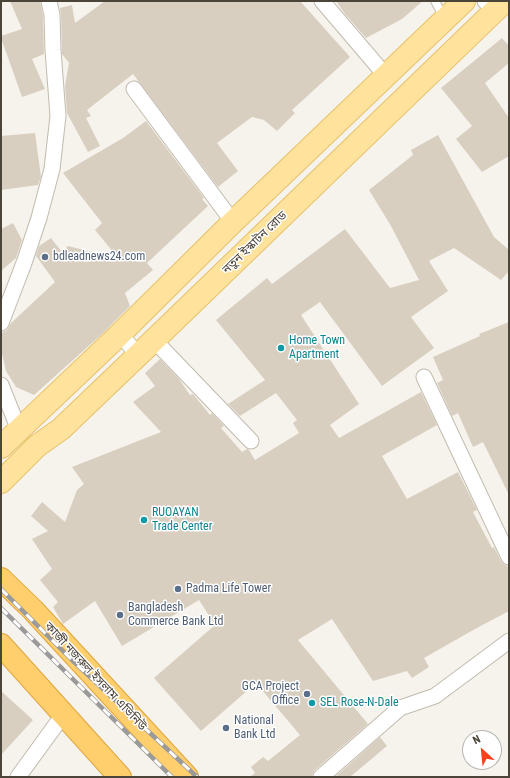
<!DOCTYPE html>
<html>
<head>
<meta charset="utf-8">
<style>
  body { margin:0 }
  #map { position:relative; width:510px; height:778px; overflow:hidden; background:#f6f3ec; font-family:"Roboto Condensed",sans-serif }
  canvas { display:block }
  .frame { position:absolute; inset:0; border:2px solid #4b4439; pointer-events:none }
  .north { position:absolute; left:462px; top:730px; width:40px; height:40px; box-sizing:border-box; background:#fff; border:1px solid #b7b4b0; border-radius:50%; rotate:333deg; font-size:11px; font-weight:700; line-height:16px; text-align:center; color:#4b4439 }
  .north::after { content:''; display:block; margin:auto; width:14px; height:18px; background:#fc3f1d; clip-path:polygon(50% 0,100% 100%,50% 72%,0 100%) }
</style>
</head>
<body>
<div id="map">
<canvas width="510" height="778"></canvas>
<div class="frame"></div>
<div class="north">N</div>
</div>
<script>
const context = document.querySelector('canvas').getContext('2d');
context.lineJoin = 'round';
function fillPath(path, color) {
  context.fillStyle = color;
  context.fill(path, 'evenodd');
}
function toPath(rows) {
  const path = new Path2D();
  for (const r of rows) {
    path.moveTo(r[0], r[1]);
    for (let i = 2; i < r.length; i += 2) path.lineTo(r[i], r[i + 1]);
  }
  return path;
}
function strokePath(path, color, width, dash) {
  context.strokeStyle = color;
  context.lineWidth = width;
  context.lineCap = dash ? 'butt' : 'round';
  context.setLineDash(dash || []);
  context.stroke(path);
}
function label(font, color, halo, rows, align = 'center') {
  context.font = font + ' "Roboto Condensed","Noto Sans Bengali",sans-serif';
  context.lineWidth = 3;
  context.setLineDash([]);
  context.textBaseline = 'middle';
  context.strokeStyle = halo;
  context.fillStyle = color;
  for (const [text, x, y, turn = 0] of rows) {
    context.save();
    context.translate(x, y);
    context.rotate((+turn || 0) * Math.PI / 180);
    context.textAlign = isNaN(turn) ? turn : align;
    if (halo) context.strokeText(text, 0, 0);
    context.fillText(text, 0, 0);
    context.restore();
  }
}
fillPath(toPath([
  [10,1,40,1,43,16,44,54,32,59,45,89,22,97,1,38,1,36,22,29],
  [105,1,300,1,350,57,292,110,295,113,277,131,264,120,252,117,217,143,238,171,218,187,133,74,87,110,91,116,86,118,100,146,88,152,67,113,65,86,69,63,62,54,61,15,60,8,72,5,75,23],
  [336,1,423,1,402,19,366,38,345,14],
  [502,38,509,46,509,63,485,83,509,118,509,156,482,172,456,139,472,126,441,88],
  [146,121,204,198,202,199,208,206,147,263,153,270,125,293,130,306,102,334,34,395,16,387,6,371,1,349,1,333,7,330,10,324,55,282,36,256,39,246,51,238,62,252,68,246,119,259,95,230,102,223,63,173,123,138],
  [35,133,41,177,38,185,1,190,1,136],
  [438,135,494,237,509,250,509,271,501,280,454,248,429,261,448,291,411,317,434,348,382,386,320,302,301,315,359,404,330,425,339,438,421,392,437,425,382,456,407,499,458,472,477,510,473,512,492,548,494,547,501,561,504,564,507,566,509,569,509,611,475,629,424,658,429,667,412,678,407,671,373,681,332,619,298,640,368,724,315,770,313,774,312,777,250,777,255,773,251,767,263,757,268,761,300,735,256,683,201,731,154,678,215,625,199,600,122,646,95,601,63,624,53,607,58,602,40,580,52,569,32,539,48,531,31,516,42,502,65,522,77,490,84,484,72,467,161,432,133,402,155,386,145,373,160,359,179,379,190,395,193,394,210,415,212,413,224,426,221,428,242,452,247,449,249,450,255,460,299,433,293,423,297,420,276,393,240,416,228,404,265,380,216,320,267,278,272,284,345,229,390,288,419,280,391,226,369,190,413,155,411,150],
  [13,223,22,240,16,258,1,271,1,229],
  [509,322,509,495,483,442,473,447,458,413,452,416,437,383,443,380,433,357,480,336,479,334],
  [1,691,33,720,1,755],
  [380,737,387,746,350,777,335,777]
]), '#d8cfc1');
const lane = toPath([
  [435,1,444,18]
]);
const street = toPath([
  [322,1,386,76],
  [485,1,494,11],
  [134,89,233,222],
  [1,323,24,263,39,218,52,169,58,116,53,50,52,15,49,1],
  [120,334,138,355],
  [154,340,251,441],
  [424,377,509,557],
  [1,385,19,430],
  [18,777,63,715],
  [321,777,400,708,435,696,509,641]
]);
const primary = toPath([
  [1,447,120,334,233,222,464,1],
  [1,482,37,446,61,429,154,340,505,1]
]);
const highway = toPath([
  [1,579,33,610,187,777],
  [1,645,120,777]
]);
strokePath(lane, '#c2bbae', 10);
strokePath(street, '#c2bbae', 17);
strokePath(primary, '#e6c16a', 24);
strokePath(highway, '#e0a43c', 24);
strokePath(lane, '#fff', 8);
strokePath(street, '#fff', 15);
strokePath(primary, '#ffe39c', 22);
strokePath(highway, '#ffcf6e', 22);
const rail = toPath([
  [1,589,72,660,197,777],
  [1,608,172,777]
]);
strokePath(rail, '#9a9a9a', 4.5);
strokePath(rail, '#fff', 3, [9]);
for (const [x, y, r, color] of [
  [45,257,4,"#5c6f8a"],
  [281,348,4,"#0f9aa8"],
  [144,520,4,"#0f9aa8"],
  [178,589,4,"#5c6f8a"],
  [120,615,4,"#5c6f8a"],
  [307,694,4,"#5c6f8a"],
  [312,703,4,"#0f9aa8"],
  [226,728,4,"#5c6f8a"]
]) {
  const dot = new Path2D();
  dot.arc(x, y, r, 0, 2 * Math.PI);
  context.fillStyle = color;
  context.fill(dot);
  strokePath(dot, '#fff', 1.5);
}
label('12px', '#4b4439', '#fff', [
  ["নতুন ইস্কাটন রোড",255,243,-44],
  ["কাজী নজরুল ইসলাম এভিনিউ",95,677,47]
]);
label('12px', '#4e5e75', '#fff', [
  ["bdleadnews24.com",53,257],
  ["Padma Life Tower",186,589],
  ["Bangladesh",128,608],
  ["Commerce Bank Ltd",128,622],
  ["GCA Project",299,687,"right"],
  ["Office",299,701,"right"],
  ["National",234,721],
  ["Bank Ltd",234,735]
], 'left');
label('12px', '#0d838f', '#fff', [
  ["Home Town",289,341],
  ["Apartment",289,355],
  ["RUOAYAN",152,513],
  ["Trade Center",152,527],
  ["SEL Rose-N-Dale",320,703]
], 'left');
</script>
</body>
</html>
